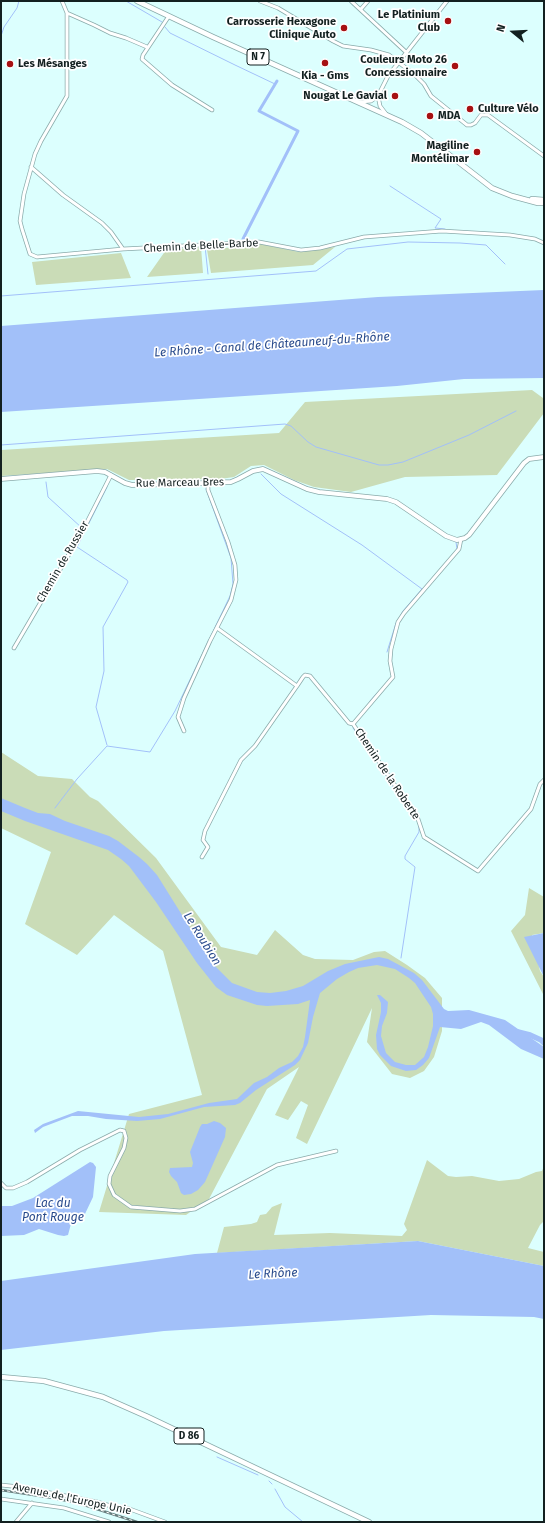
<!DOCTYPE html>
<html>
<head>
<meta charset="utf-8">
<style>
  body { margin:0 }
  #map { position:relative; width:545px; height:1523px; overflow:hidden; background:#dcfffe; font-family:"Fira Sans",sans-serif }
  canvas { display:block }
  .frame { position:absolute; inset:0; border:2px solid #132020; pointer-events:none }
  .north { position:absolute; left:493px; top:12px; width:40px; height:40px; -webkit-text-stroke:3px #fff; paint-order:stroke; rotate:288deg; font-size:11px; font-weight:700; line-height:16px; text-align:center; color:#132020 }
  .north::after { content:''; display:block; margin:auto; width:14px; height:18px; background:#132020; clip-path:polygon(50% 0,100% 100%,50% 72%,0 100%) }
</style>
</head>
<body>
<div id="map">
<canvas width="545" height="1523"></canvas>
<div class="frame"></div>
<div class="north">N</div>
</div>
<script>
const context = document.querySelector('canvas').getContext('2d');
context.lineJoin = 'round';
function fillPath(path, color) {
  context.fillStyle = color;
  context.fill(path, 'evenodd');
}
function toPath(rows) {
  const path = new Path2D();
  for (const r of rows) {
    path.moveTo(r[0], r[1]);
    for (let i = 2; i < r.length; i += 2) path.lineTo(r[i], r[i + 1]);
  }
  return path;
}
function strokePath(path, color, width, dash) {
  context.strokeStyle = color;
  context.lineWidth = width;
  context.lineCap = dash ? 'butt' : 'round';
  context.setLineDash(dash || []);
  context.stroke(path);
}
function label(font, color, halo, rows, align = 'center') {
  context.font = font + ' "Fira Sans",sans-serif';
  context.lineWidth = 3.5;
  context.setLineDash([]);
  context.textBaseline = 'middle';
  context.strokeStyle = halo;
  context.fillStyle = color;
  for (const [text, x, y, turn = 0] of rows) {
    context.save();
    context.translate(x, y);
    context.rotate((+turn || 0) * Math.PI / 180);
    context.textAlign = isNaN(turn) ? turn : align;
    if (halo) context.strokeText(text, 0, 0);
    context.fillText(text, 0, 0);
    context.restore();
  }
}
fillPath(toPath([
  [261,244,299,252,335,247,313,265,211,273,207,250],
  [201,247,203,273,147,277,166,250],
  [121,253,131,278,36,285,32,262],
  [532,390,543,398,544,413,497,475,405,477,351,492,314,487,294,480,264,465,251,466,234,477,220,479,129,480,107,469,1,476,1,450,279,433,305,402],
  [1,752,38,776,72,779,90,797,98,801,156,858,221,947,257,955,275,930,303,955,315,959,353,960,374,952,385,951,407,965,425,978,442,998,442,1031,434,1057,424,1071,410,1078,392,1074,367,1042,372,1008,307,1144,296,1138,308,1105,301,1101,288,1120,275,1115,299,1067,267,1089,209,1199,186,1215,99,1212,129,1114,202,1095,163,951,114,915,77,955,25,924,51,852,1,828],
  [529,888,544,897,544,933,532,935,540,971,544,977,544,996,511,931,525,915],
  [427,1160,448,1176,456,1177,472,1176,499,1181,519,1179,536,1172,542,1171,544,1166,544,1221,540,1225,528,1248,544,1252,544,1266,418,1241,217,1253,224,1227,251,1224,257,1222,260,1215,266,1214,272,1207,282,1203,274,1235,330,1233,402,1236,407,1230,404,1224]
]), '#cadcb7');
fillPath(toPath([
  [544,290,544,378,464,379,397,386,1,412,1,326,378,297],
  [1,798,25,808,38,813,50,814,65,821,109,836,118,841,139,857,147,864,157,875,212,963,232,983,257,992,270,993,286,991,303,986,328,971,345,964,379,957,388,959,414,973,422,980,444,1009,448,1011,469,1010,505,1020,544,1047,544,1059,521,1049,489,1025,481,1022,461,1029,440,1027,429,1058,423,1065,416,1070,406,1071,391,1066,380,1055,377,1049,376,1035,381,1012,381,1003,377,995,380,995,388,1002,387,1013,382,1026,381,1036,386,1053,395,1062,406,1065,415,1065,424,1057,428,1047,433,1026,433,1014,431,1007,415,983,409,978,395,969,377,965,358,968,349,972,337,979,320,993,313,1017,308,1043,300,1060,295,1065,256,1090,240,1103,235,1105,204,1107,160,1119,137,1121,106,1119,88,1116,72,1116,43,1127,35,1133,34,1130,43,1124,78,1111,139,1117,168,1114,209,1103,237,1099,254,1083,267,1077,279,1068,292,1062,298,1056,303,1047,305,1037,310,1000,298,1004,267,1006,257,1005,227,995,216,987,197,963,156,902,129,866,121,859,108,850,25,821,1,811],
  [544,933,544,977,524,937],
  [214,1121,220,1123,226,1128,225,1137,205,1182,198,1190,191,1194,184,1195,181,1193,177,1182,171,1176,169,1172,170,1168,192,1167,193,1163,190,1152,200,1127,202,1124,207,1124],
  [90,1162,93,1163,96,1167,93,1197,84,1216,76,1217,72,1220,68,1235,64,1236,58,1235,39,1229,24,1235,1,1236,1,1206,12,1206,33,1198],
  [418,1241,544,1266,544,1319,534,1317,431,1315,164,1331,1,1350,1,1281,195,1254]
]), '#a2c0f9');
strokePath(toPath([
  [126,1,162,22],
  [165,27,170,33,235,65,275,84],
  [1,36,4,27,17,8,19,1],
  [390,186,441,219,435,228,445,229],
  [208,274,205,246,240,244],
  [1,296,316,271,347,249,408,242,460,243,486,245,505,264],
  [1,445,285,424,291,426,308,442,316,447,379,465,388,465,403,462,469,435,516,411],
  [261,474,281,494,362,545,422,589,403,611,398,620],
  [46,482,48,497,82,528],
  [107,487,77,547,127,580,128,582,103,627,104,671,96,707,107,745],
  [456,542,457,549],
  [387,652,396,623],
  [370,701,379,691],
  [353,728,370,751],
  [381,767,393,787],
  [395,789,415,818],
  [55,808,77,779,107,746,150,752,175,711,230,596,233,584,231,558,206,489],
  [401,958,415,867,405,859,405,856,419,832,419,826],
  [217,1457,258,1475],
  [269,1481,272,1484],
  [275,1489,285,1507,303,1522]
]), '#a2c0f9', 1);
strokePath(toPath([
  [243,239,298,131,259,111,277,81]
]), '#a2c0f9', 3);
strokePath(toPath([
  [518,1032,530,1035,541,1040,544,1043]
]), '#a2c0f9', 5.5);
const street = toPath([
  [62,1,67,13,67,96,41,141,35,154,24,194,20,221,22,229,30,254,37,257,123,249],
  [260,1,278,8,333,41,343,46,371,50,389,55,415,75,424,84,431,96,467,125,471,125,475,123,481,115,488,115,544,156],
  [351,1,407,53],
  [361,9,368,1],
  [67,13,94,25,110,33,126,38,147,47],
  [169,16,143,55,142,59,172,85,212,110],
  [378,96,380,106,386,114],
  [360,102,371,101,378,96,388,76,447,1],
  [31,167,63,195,102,223,111,232,123,249,259,242,301,250,320,248,364,237,442,231,510,235,535,239,544,243],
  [217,628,297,686,303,677,305,675,310,676,349,723,353,724,393,677,390,661,391,649,398,622,404,613,459,549,461,539],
  [14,648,82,532,111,475],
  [353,724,418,819,424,837,478,871,531,809,540,784,544,780],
  [184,731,178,717,184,698,210,641,231,600,236,580,235,565,228,542,208,490,208,483],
  [202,857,208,847,203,840,205,831,241,760,255,746,297,686],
  [1,1183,6,1188,13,1188,27,1182,80,1150,120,1130,124,1131,126,1138,124,1148,110,1176,109,1184,114,1195,131,1207,180,1211,195,1209,277,1165,336,1151],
  [1,1485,20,1487,97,1502,118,1508,127,1508,165,1522],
  [1,1499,64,1508,109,1522],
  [16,1522,32,1503]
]);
const secondary = toPath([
  [1,479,97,471,105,472,125,483,132,485,208,483,231,482,238,479,253,471,263,469,307,489,319,492,387,499,396,502,446,536,457,540,465,538,469,535,524,463,529,459,544,457]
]);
const primary = toPath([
  [137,1,213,37,402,122,421,133,492,188,512,196,538,203,544,203],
  [532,199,544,200],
  [1,1377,44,1381,103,1397,146,1416,369,1522]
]);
strokePath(street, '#8aabab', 4.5);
strokePath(secondary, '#8aabab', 5.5);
strokePath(primary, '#8aabab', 6);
strokePath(street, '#fff', 3);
strokePath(secondary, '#fff', 4);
strokePath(primary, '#fff', 4.5);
const rail = toPath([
  [1,1490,53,1498,78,1503,137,1522]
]);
strokePath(rail, '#667c7c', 2.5);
strokePath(rail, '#fff', 1, [3]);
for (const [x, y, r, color] of [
  [448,21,4,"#a61012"],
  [344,28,4,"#a61012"],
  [325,63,4,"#a61012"],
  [10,64,4,"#a61012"],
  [455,66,4,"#a61012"],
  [395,96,4,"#a61012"],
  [470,109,4,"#a61012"],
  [430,116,4,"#a61012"],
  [477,152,4,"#a61012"]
]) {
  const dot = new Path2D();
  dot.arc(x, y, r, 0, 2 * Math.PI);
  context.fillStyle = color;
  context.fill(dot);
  strokePath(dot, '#fff', 1.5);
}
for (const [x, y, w] of [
  [258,57,22],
  [189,1436,30]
]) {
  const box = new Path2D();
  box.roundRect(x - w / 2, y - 8, w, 16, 3);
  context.fillStyle = '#fff';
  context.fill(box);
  strokePath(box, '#132020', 1);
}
label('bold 10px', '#132020', null, [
  ["N 7",258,57],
  ["D 86",189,1436]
]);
label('bold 11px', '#132020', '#fff', [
  ["Le Platinium",440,15],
  ["Club",440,28],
  ["Carrosserie Hexagone",336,22],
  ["Clinique Auto",336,35],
  ["Couleurs Moto 26",447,60],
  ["Concessionnaire",447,73],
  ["Les Mésanges",18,64,"left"],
  ["Kia - Gms",325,76,"center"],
  ["Nougat Le Gavial",387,96],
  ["Culture Vélo",478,109,"left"],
  ["MDA",438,116,"left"],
  ["Magiline",469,146],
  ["Montélimar",469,159]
], 'right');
label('11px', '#132020', '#fff', [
  ["Chemin de Belle-Barbe",201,246,-3],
  ["Rue Marceau Bres",180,483,-1],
  ["Chemin de Russier",63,562,-60],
  ["Chemin de la Roberte",387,774,56],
  ["Avenue de l'Europe Unie",72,1499,12]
]);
label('italic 12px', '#284a8c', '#fff', [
  ["Le Rhône - Canal de Châteauneuf-du-Rhône",272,345,-4],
  ["Le Roubion",202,939,58],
  ["Lac du",53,1204],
  ["Pont Rouge",53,1218],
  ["Le Rhône",273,1274,-3]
]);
</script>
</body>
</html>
